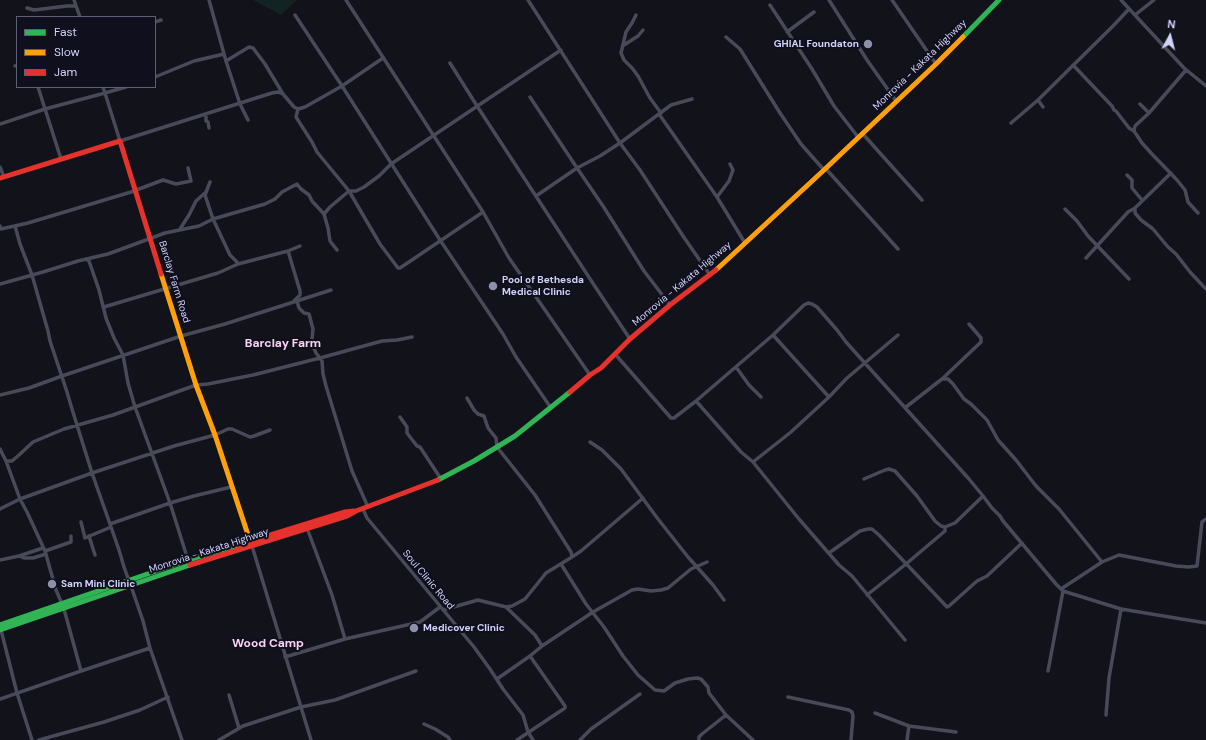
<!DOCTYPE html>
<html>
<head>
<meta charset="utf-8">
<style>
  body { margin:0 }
  #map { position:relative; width:1206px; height:740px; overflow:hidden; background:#12121a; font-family:"DM Sans",sans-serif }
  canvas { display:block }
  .legend { position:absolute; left:16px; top:16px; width:140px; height:72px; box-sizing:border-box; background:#0f0f1d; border:1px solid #5d5d75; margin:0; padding:5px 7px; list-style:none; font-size:12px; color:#d1d3f9 }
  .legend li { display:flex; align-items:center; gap:8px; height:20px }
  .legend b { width:20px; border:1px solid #5d5d75 }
  .north { position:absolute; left:1150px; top:16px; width:40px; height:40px; -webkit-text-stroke:3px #0f0f1d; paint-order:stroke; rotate:7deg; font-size:11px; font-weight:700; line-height:16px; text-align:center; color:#d1d3f9 }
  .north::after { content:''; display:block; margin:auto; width:14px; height:18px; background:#d1d3f9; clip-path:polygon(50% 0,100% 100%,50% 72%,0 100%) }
</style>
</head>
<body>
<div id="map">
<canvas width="1206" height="740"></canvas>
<ul class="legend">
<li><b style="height:5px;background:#30b455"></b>Fast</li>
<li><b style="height:5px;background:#ff9f0a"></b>Slow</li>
<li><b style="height:5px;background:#e5322d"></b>Jam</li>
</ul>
<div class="north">N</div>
</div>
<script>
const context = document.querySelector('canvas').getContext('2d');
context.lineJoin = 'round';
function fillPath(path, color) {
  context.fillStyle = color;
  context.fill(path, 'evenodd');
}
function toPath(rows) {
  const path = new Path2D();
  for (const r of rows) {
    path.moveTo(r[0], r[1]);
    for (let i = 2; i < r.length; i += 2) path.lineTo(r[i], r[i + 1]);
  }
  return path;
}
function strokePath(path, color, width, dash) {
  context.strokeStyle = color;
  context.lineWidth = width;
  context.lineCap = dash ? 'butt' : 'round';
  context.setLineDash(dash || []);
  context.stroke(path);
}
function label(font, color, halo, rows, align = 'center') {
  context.font = font + ' "DM Sans",sans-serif';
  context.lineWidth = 4;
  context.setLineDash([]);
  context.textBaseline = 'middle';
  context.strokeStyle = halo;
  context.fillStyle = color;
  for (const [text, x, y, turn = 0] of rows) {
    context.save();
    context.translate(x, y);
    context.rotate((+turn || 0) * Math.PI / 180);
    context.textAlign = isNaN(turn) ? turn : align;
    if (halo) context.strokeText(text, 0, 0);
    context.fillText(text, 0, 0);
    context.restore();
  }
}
fillPath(toPath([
  [253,0,297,0,281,15]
]), '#132322');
strokePath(toPath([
  [74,0,80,17],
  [209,0,226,61,240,104,248,120],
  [346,0,483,212,509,258,590,375],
  [528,0,620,143,640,170,683,236,710,275],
  [829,0,867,60,896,101],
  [892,0,936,64],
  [1121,0,1184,68,1206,86],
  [770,5,812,69,834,106,858,137],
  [27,8,34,10,67,6,76,6],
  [295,15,342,86,440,240,503,334,516,357,551,408],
  [636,15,632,23,626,32,621,53,624,60,632,68,638,76,650,98,661,113],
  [1135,15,1154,0],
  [155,22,161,20],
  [787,32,814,12],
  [726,37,740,49,780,113,801,144,824,170,827,170,898,249],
  [624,45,638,36,643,30],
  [226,61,249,47,253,48,265,64,283,94],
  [450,63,477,106,598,291,630,339],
  [1073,65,1112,106,1114,110,1116,111,1129,128,1134,131,1142,143,1151,153,1177,180,1185,190,1188,202,1198,213],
  [15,66,17,65],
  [155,77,194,61,224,54],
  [38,87,61,159],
  [103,87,105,93,126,87],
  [530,97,577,168,603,206,644,271,670,305],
  [1038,100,1043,107],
  [1140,104,1149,113],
  [298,109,296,117,312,142,317,152,349,191,380,244,398,268,400,268,483,212],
  [206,114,206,121,208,122,209,128],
  [659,114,717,197,745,243],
  [1011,123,1038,100,1113,26,1129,9],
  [0,124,45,109,105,93,120,141,272,93,278,92,283,94,294,107,298,109,305,107,342,86,383,58],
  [1134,131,1135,126,1149,113,1186,70],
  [862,133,922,200],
  [0,167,4,177],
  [1127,175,1132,180,1132,188,1142,200],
  [210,182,205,195,213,219,230,255,237,262,238,264],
  [536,196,577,168,600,156,620,143,671,105,692,99],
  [717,197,729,181,733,170,730,164],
  [1135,208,1135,213,1141,220,1153,229,1168,247,1176,254,1190,272,1206,289],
  [1065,209,1077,221,1088,236,1129,279],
  [324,214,330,207,349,191,356,191,364,187,379,176,391,164,561,50],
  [0,226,1,229,28,223,131,192,163,180,176,184,191,181,188,168],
  [15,226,20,244,32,275,48,331,50,341,67,392,72,409,92,473,110,524],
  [180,229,189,215,196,201,206,192],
  [288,251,300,246],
  [1086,258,1128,212,1135,208,1171,173],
  [86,259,89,261,99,290,106,318,114,338,123,355,128,383,135,407,170,503,188,560],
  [0,284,43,272,78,261,108,254,165,233,199,226,213,219,265,204,275,199,282,192,297,184,301,189,309,195,312,201,324,214,328,228,330,241,337,250],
  [297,301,299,308,304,313,309,314,313,329,312,339,313,346,316,353,320,358,382,341,397,340,412,337],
  [104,307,218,273,238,264,288,251,300,291,300,295,294,301],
  [773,335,829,397],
  [615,354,671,418,674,418,696,401,773,335,804,305,808,303,812,304,817,307,837,330,846,342,969,479,983,496,992,508,1000,516,1003,521,1056,584,1063,591,1121,609,1206,623],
  [736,367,749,385,761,397],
  [942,379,981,342,981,338,969,324],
  [0,395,29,388,62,376,181,336,225,324,331,290],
  [696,401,741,452,753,462,799,519,839,565,852,576,905,640],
  [906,407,942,379,948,379,953,384,964,399,971,404,987,420,998,440,1016,460,1036,486,1059,509,1102,562],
  [400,417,407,427,407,433,417,446,420,447,441,479],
  [590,442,602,450,621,469,658,519,688,557,713,585,724,600],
  [0,449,6,461,20,499,27,512,45,551,56,590,62,604],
  [6,461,12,461,19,455,33,442,64,429,113,415,196,385,208,384,253,375,320,358,322,361,323,374,326,386,352,471,368,507],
  [753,462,791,432,829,397,847,378,898,335],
  [864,479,885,470,889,469,895,471,917,496,935,521,941,526,945,527,955,523,983,496],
  [0,509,20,499,92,473,174,446,215,435,228,429,232,429,250,437,254,436,270,430],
  [363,509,367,518,474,647,490,669,503,689,523,715,528,732,533,740],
  [81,522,85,538,111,527,110,524,170,503,194,496,231,487],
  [111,527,119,550,124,567,129,581],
  [307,528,332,595,345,639],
  [89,536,95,555],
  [252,546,311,740],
  [45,551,71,542,71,536],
  [829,553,860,531,868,529,872,529,879,535,947,607,949,606,977,581,987,576,1022,543],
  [19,556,43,548],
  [572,557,581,551,643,498],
  [0,560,19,556,24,558,33,558,46,554],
  [561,564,586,604,604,627,623,656,638,675,655,690,664,691,675,683,688,679,697,678,701,679,708,687,709,693,726,715,753,740],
  [131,586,143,621,150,648,182,740],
  [1061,589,1102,562,1119,555,1176,566,1189,567,1197,566,1202,522,1206,519],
  [867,595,906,564,945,531,945,527],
  [64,609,81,671],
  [443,610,478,600,506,607,512,606,525,599,546,573,572,557,571,552,535,495,497,447,496,438,488,428,484,416,478,414,474,410,467,398],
  [1,630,17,693,32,740],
  [542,646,593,612,632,590,638,589,651,591,661,590,668,588,691,569,707,562],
  [285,657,345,639,420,622,440,607],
  [1048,671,1063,591],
  [497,679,530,656,542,646,535,635,506,607],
  [229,695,239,728],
  [788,697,849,710,852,712,853,716,851,740],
  [0,699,81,671,150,648],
  [875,713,909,726,907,740],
  [1106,715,1109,678,1121,609],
  [424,724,435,729,448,737,450,740],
  [909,726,956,732],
  [39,740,104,722,140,710,168,697],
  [219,740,243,726,301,707,335,700,416,671],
  [517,740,565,708,565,706,530,656],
  [580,740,591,729,640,694],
  [699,740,699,737,702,734,726,715]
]), '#484a59', 3.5);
strokePath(toPath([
  [963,37,999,0],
  [438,480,474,461,515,436,570,392],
  [0,625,188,560,238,545],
  [0,630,190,565]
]), '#30b455', 5);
strokePath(toPath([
  [716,270,824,170,936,64,963,37],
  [161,274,196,385,215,435,251,544]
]), '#ff9f0a', 5);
strokePath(toPath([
  [0,178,120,141,161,274],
  [570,392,590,375,601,368,630,339,670,305,716,270],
  [238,545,345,512,354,511],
  [190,565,347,516,356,511,438,480]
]), '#e5322d', 5);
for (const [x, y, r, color] of [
  [868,44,5,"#8e8fab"],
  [493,286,5,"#8e8fab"],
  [52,584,5,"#8e8fab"],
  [414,628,5,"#8e8fab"]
]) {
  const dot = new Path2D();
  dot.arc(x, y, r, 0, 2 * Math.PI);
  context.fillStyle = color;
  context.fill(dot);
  strokePath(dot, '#0f0f1d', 1.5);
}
label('bold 10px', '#d1d3f9', '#0f0f1d', [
  ["GHIAL Foundaton",859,44,"right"],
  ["Pool of Bethesda",502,280],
  ["Medical Clinic",502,292],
  ["Sam Mini Clinic",61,584],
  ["Medicover Clinic",423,628]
], 'left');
label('10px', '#d1d3f9', '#0f0f1d', [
  ["Monrovia - Kakata Highway",920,65,-44],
  ["Barclay Farm Road",174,282,73],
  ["Monrovia - Kakata Highway",682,284,-40],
  ["Monrovia - Kakata Highway",209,551,-18],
  ["Soul Clinic Road",428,580,50]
]);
label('bold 12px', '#f9d3f1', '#0f0f1d', [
  ["Barclay Farm",283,344],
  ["Wood Camp",268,644]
]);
</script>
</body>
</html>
